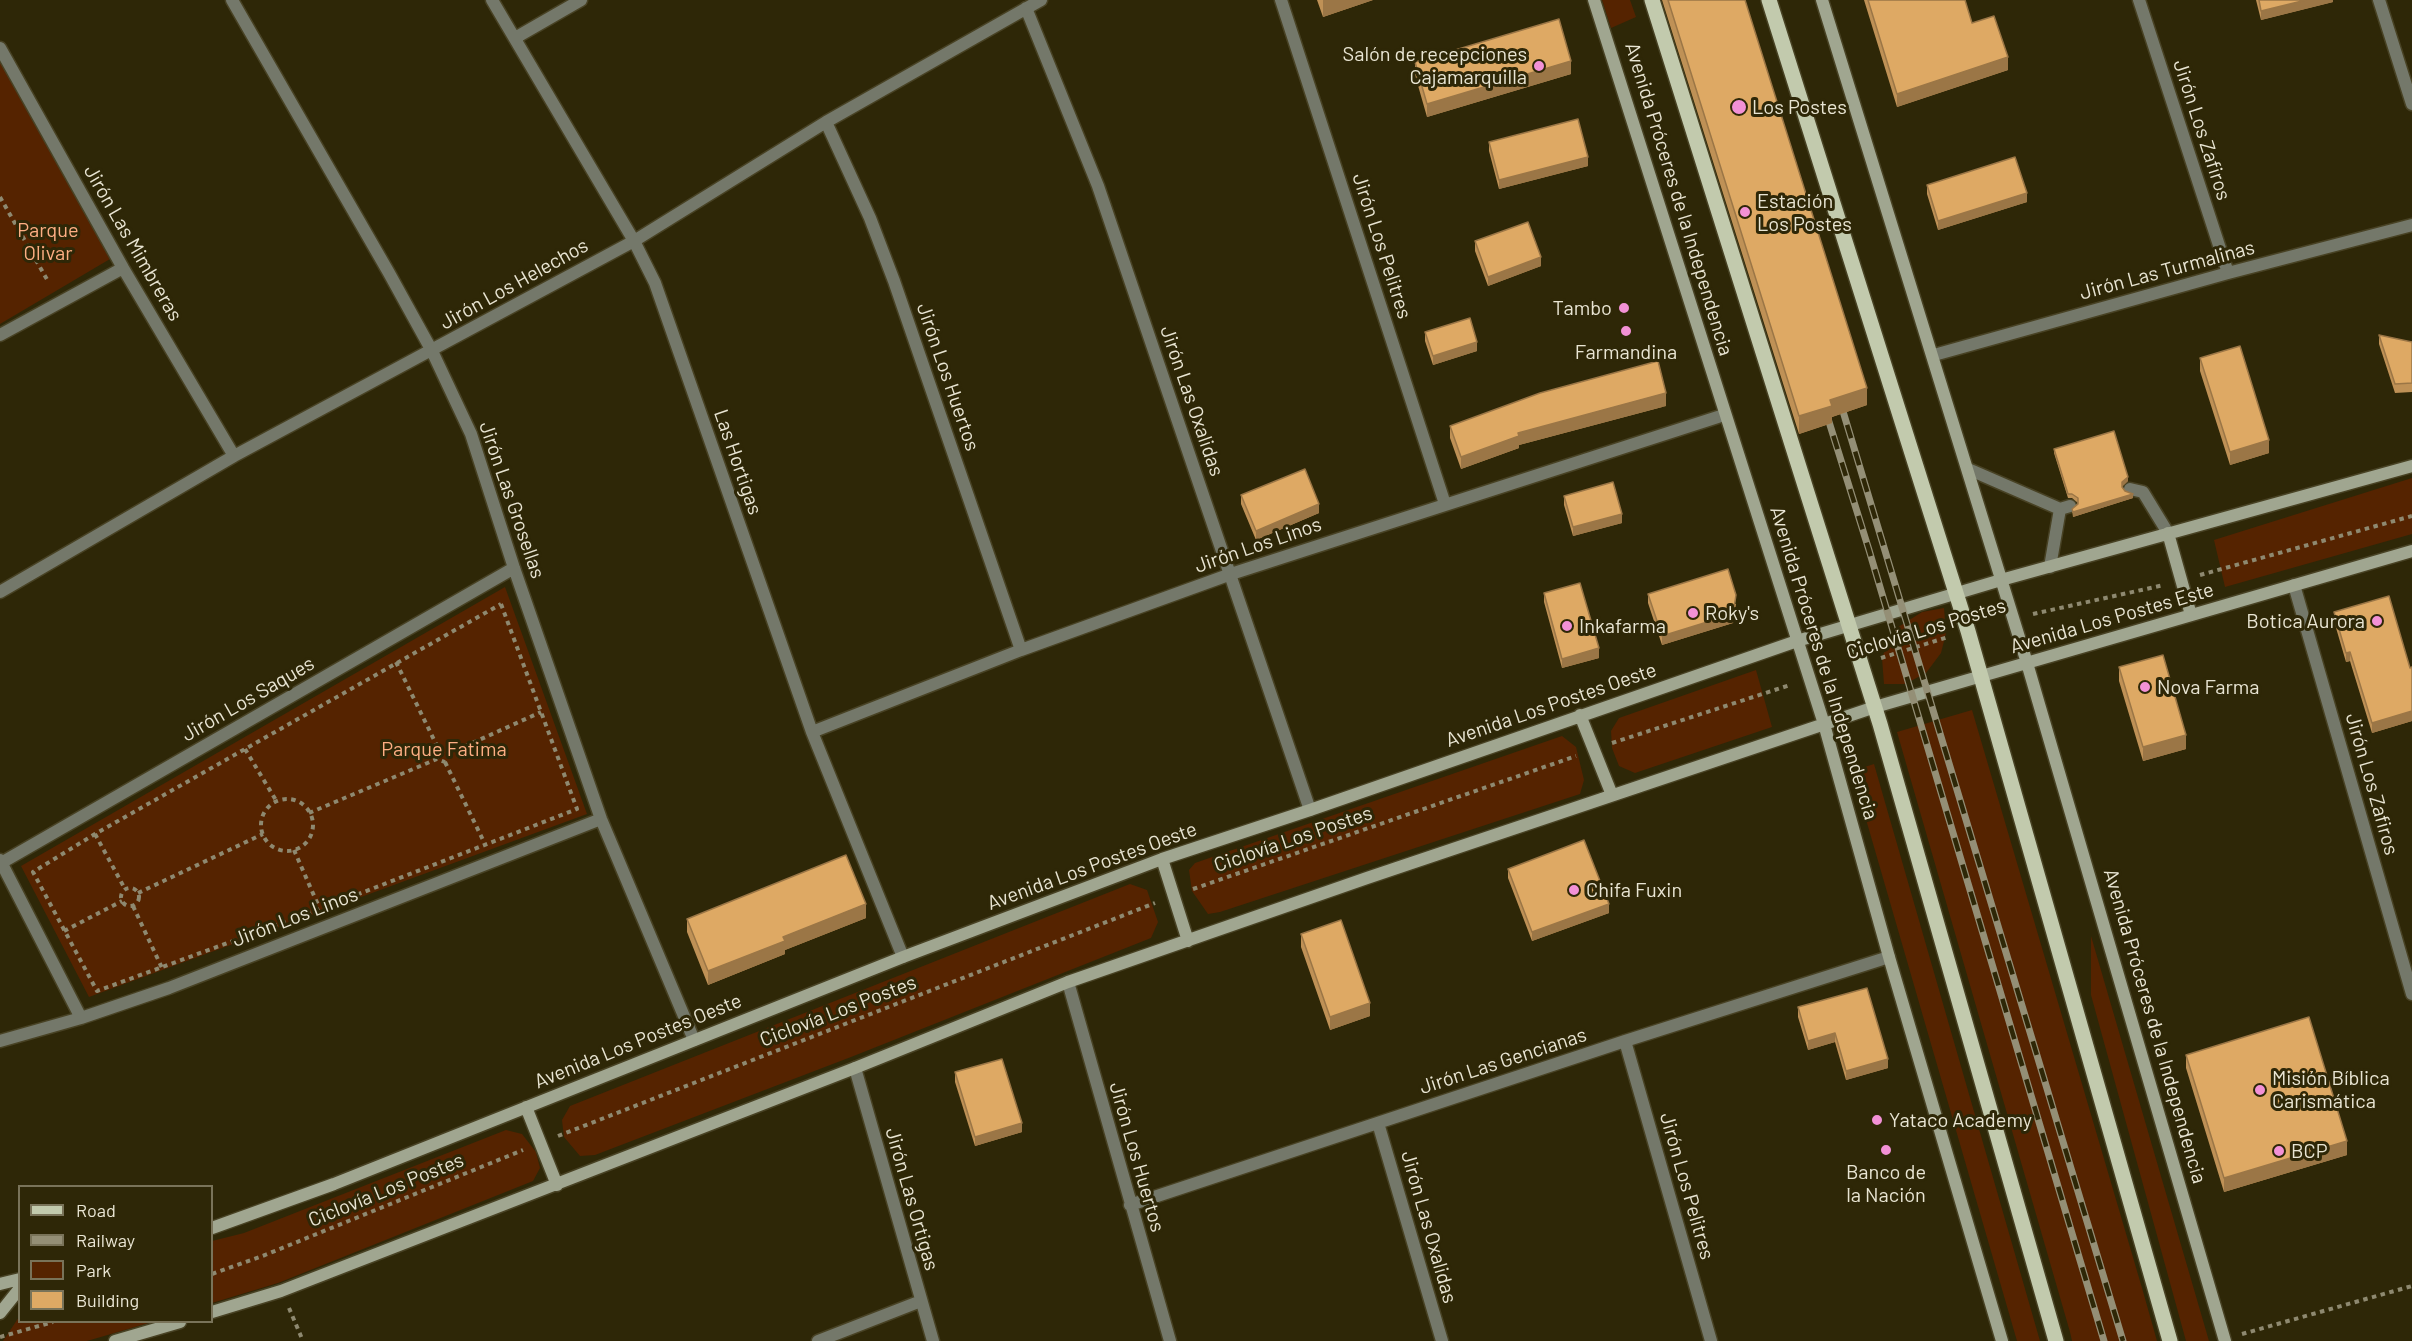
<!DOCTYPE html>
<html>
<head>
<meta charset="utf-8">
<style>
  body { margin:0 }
  #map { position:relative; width:2412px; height:1341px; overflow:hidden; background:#2e2707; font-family:Barlow,sans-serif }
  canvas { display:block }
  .legend { position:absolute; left:18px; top:1185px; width:195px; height:138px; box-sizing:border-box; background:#2e2707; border:2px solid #797359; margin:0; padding:8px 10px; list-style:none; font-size:18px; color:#e9e5d3 }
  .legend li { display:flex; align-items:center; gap:12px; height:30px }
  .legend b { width:30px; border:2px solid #797359 }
</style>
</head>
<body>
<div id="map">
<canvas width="2412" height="1341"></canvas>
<ul class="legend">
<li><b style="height:8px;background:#c2caad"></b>Road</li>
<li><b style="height:8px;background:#948f76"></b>Railway</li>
<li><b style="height:16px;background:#552300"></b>Park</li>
<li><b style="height:16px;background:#dea964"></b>Building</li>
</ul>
</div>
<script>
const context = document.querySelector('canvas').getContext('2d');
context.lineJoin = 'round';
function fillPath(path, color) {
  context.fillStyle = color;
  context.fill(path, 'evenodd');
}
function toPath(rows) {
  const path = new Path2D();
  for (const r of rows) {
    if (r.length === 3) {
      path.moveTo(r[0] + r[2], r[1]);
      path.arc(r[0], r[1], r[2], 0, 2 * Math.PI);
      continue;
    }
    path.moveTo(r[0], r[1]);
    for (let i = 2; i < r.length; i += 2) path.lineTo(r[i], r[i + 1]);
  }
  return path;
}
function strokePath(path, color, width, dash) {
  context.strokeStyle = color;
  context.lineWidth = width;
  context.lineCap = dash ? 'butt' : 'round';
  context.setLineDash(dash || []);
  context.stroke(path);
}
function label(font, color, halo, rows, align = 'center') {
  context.font = font + ' Barlow,sans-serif';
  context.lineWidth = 6;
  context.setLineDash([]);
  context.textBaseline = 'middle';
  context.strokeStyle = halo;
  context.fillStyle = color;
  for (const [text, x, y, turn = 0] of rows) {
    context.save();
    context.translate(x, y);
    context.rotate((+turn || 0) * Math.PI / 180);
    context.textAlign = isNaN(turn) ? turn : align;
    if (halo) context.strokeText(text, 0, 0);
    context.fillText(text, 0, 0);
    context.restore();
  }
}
fillPath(toPath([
  [1602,0,1630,0,1636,17,1611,28],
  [0,58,110,259,0,324],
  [2412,478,2412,534,2225,587,2214,540],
  [505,587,587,814,89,997,21,866],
  [1944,608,1946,633,1941,653,1926,673,1905,684,1884,684,1882,658,1892,631,1922,612],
  [1756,670,1772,727,1635,773,1619,766,1612,748,1611,731,1619,718],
  [1972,710,2142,1288,2157,1341,2072,1341,2070,1332,1897,732],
  [1562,736,1576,747,1584,780,1580,794,1220,912,1208,914,1192,891,1189,870,1195,863],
  [1874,764,2040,1341,2017,1341,1852,771],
  [1130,884,1147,890,1158,922,1151,938,851,1057,595,1155,580,1156,564,1137,562,1120,570,1106],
  [2091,936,2209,1341,2186,1341,2091,995],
  [506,1130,522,1134,536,1152,540,1168,533,1181,278,1283,212,1303,212,1241,244,1233],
  [19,1317,20,1322,152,1322,87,1341,3,1341]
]), '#552300');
const lane = toPath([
  [1968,469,2060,509],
  [2130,489,2143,492,2168,533],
  [2050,567,2060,509,2070,506]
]);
const street = toPath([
  [232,0,389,273,432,351,471,434,514,568,601,819,694,1040],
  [492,0,634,241,655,283,812,732,903,957],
  [1281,0,1445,504],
  [2139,0,2228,273],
  [2379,0,2412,104],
  [1026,8,1098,186,1310,810],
  [515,38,581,0],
  [0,48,123,268,234,456],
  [826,122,870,218,894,281,1021,650],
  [0,335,123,268],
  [1934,355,2228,273,2412,225],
  [2294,585,2412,994],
  [0,592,234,456,634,241,826,122,1041,0],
  [812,732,1021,650,1231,574,1724,415],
  [0,860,81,1018],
  [1,863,514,568],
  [1068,982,1170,1341],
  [0,1041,81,1018,169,988,601,819],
  [1625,1041,1711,1341],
  [855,1068,933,1341],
  [1378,1123,1442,1341],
  [1130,1205,1625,1041,1889,957],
  [818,1341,921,1301]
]);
const secondary = toPath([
  [1594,0,1824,724,1889,957,2002,1341],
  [1822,0,2027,663,2225,1341],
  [2168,533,2191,615],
  [1580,715,1612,795],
  [1162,859,1188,941],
  [526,1107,557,1185],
  [212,1228,334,1184,903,957,1162,859,1310,810,1797,641,2001,580,2412,466],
  [0,1284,20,1279],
  [212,1312,281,1291,855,1068,1068,982,1367,878,1875,707,2412,551],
  [0,1313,20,1288],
  [115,1341,180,1322]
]);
const primary = toPath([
  [1652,0,1880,724,2056,1341],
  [1769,0,1968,631,2170,1341]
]);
strokePath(lane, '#484224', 15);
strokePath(street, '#484224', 15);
strokePath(secondary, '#484224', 15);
strokePath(primary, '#484224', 18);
strokePath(toPath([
  [0,197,49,283],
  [2200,575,2412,516],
  [501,604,577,809,320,909,97,991,33,872,95,834,501,604],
  [2033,614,2164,585],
  [1881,658,1948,637],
  [396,662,440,752],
  [1612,743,1790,685],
  [245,749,277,802],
  [448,754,541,712],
  [445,762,484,842],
  [287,825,26],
  [309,813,437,759,445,762,448,759,448,754,444,751,440,752,437,755,437,759],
  [95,834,125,889],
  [294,850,319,907],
  [130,897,9],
  [1193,889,1576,756],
  [138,893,263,834],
  [133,906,162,968],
  [64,931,122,901],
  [558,1136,1155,903],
  [212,1274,265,1255,523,1150],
  [289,1308,303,1341],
  [2242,1334,2412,1286],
  [0,1337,53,1322]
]), '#8e8970', 4, [4.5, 4.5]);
strokePath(lane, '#74786a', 12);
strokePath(street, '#74786a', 12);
strokePath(secondary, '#a0a690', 12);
strokePath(primary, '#c2caad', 15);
const rail = toPath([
  [1839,398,2123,1341],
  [1825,409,1869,550,2104,1341]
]);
strokePath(rail, '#948f76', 7);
strokePath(rail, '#2e2707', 4.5, [14]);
fillPath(toPath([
  [1317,0,1373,0,1323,17],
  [1662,0,1745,0,1867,405,1832,417,1832,423,1799,434],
  [1864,0,1965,0,1972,23,2008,70,1897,107],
  [2256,0,2333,0,2333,2,2261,20],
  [1415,62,1571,74,1427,117,1415,75],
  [1489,142,1588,166,1499,189,1489,151],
  [1927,185,2027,202,1938,230,1927,194],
  [1475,241,1541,266,1488,286,1475,251],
  [1425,332,1477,351,1433,365,1425,341],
  [2379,335,2412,342,2412,392,2395,393,2379,344],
  [2200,358,2269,453,2230,465,2200,371],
  [1666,406,1519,445,1519,448,1461,469,1450,438,1450,426],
  [2054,449,2128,481,2122,486,2125,491,2133,498,2073,517,2072,509,2078,503,2072,498,2068,498,2054,453],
  [1241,495,1319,513,1256,540,1241,504],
  [1564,496,1622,523,1573,536,1564,505],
  [1544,593,1599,658,1562,668,1544,602],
  [1648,594,1736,604,1733,623,1662,645,1648,603],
  [2334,612,2410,668,2412,667,2412,721,2372,733,2350,661,2346,662,2334,621],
  [2119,667,2186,749,2143,761,2119,681],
  [1508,869,1609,913,1532,941,1508,878],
  [866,918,785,950,785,954,708,985,687,932,687,919],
  [1301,934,1370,1016,1330,1030,1301,947],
  [1798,1007,1888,1068,1846,1080,1835,1042,1808,1050,1798,1017],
  [2186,1055,2347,1155,2224,1192,2186,1068],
  [955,1072,1022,1132,975,1146,955,1082]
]), '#bf9156');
fillPath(toPath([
  [1323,0,1373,0,1323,17],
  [2306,0,2333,0,2333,2,2261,20,2261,11],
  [2008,57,2008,70,1897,107,1897,94],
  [1571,61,1571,74,1427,117,1427,104],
  [1588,157,1588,166,1499,189,1499,180],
  [2027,193,2027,202,1938,230,1938,221],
  [1541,257,1541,266,1488,286,1488,277],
  [1477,342,1477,351,1433,365,1433,356],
  [1867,388,1867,405,1832,417,1832,423,1799,434,1799,416,1830,400],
  [1666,393,1666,406,1519,445,1519,448,1461,469,1461,457,1518,433],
  [2269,440,2269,453,2230,465,2230,452],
  [2128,477,2128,481,2122,487,2122,482],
  [2133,494,2133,498,2073,517,2073,512],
  [1319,504,1319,513,1256,540,1256,531],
  [1622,514,1622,523,1573,536,1573,527],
  [1736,595,1733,623,1662,645,1662,636],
  [1599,648,1599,658,1562,668,1562,659],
  [2350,652,2350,661,2346,662,2346,653],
  [2412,711,2412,721,2372,733,2372,723],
  [2186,735,2186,749,2143,761,2143,747],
  [866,904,866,918,785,950,785,954,708,985,708,971,783,937],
  [1609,904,1609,913,1532,941,1532,932],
  [1370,1003,1370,1016,1330,1030,1330,1017],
  [1835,1033,1835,1042,1808,1050,1808,1041],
  [1888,1059,1888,1068,1846,1080,1846,1071],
  [1022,1123,1022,1132,975,1146,975,1137],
  [2347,1141,2347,1155,2224,1192,2224,1178]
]), '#9b7646');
const building = toPath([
  [1668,0,1745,0,1867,388,1830,400,1832,406,1799,416,1668,0],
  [1868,0,1965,0,1972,23,1994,16,2008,57,1897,94,1868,0],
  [2259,0,2306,0,2261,11,2259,0],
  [1559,19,1571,61,1427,104,1415,62,1559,19],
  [1578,119,1588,157,1499,180,1489,142,1578,119],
  [2015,157,2027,193,1938,221,1927,185,2015,157],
  [1528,222,1541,257,1488,277,1475,241,1528,222],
  [1470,318,1477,342,1433,356,1425,332,1470,318],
  [2379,335,2412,342,2412,383,2395,384,2379,335],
  [2240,346,2269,440,2230,452,2200,358,2240,346],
  [1658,361,1666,393,1518,433,1519,436,1461,457,1450,426,1540,393,1658,361],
  [2114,431,2128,477,2122,482,2122,487,2125,491,2133,494,2073,512,2072,509,2078,504,2078,498,2072,494,2068,494,2054,449,2114,431],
  [1305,469,1319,504,1256,531,1241,495,1305,469],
  [1613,482,1622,514,1573,527,1564,496,1613,482],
  [1728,569,1736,595,1733,614,1662,636,1648,594,1728,569],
  [1580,583,1599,648,1562,659,1544,593,1580,583],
  [2389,596,2410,668,2412,667,2412,711,2372,723,2350,652,2346,653,2334,612,2389,596],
  [2163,655,2186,735,2143,747,2119,667,2163,655],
  [1584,840,1609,904,1532,932,1508,869,1584,840],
  [846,855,866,904,783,937,785,941,708,971,687,919,846,855],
  [1341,920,1370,1003,1330,1017,1301,934,1341,920],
  [1867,988,1888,1059,1846,1071,1835,1033,1808,1041,1798,1007,1867,988],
  [2309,1017,2347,1141,2224,1178,2186,1055,2309,1017],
  [1002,1059,1022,1123,975,1137,955,1072,1002,1059]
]);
fillPath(building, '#dea964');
strokePath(building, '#9b7646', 1.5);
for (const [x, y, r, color] of [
  [1539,66,6,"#f291d6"],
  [1739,107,8,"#f291d6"],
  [1745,212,6,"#f291d6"],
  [1624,308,6,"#f291d6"],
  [1626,331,6,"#f291d6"],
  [1693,613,6,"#f291d6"],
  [2377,621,6,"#f291d6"],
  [1567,626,6,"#f291d6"],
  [2145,687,6,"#f291d6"],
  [1574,890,6,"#f291d6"],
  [2260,1090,6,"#f291d6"],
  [1877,1120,6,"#f291d6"],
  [1886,1150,6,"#f291d6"],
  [2279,1151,6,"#f291d6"]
]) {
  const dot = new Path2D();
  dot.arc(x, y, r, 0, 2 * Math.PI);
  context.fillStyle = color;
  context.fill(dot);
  strokePath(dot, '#2e2707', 2);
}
label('20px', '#e9e5d3', '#2e2707', [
  ["Salón de recepciones",1527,54,"right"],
  ["Cajamarquilla",1527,77,"right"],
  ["Los Postes",1752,107],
  ["Estación",1757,201],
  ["Los Postes",1757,224],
  ["Tambo",1612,308,"right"],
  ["Farmandina",1626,352,"center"],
  ["Roky's",1705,613],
  ["Botica Aurora",2365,621,"right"],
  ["Inkafarma",1579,626],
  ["Nova Farma",2157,687],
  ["Chifa Fuxin",1586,890],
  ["Misión Bíblica",2272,1078],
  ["Carismática",2272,1101],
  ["Yataco Academy",1889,1120],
  ["BCP",2291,1151],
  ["Banco de",1886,1172,"center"],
  ["la Nación",1886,1195,"center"]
], 'left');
label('20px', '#e9e5d3', '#2e2707', [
  ["Jirón Los Zafiros",2202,130,72],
  ["Avenida Próceres de la Independencia",1679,199,73],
  ["Jirón Las Mimbreras",133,243,60],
  ["Jirón Los Pelitres",1382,246,72],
  ["Jirón Las Turmalinas",2167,270,-15],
  ["Jirón Los Helechos",514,284,-29],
  ["Jirón Los Huertos",948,377,71],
  ["Jirón Las Oxalidas",1192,401,71],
  ["Las Hortigas",738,462,71],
  ["Jirón Las Grosellas",512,500,71],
  ["Jirón Los Linos",1258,545,-19],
  ["Avenida Los Postes Este",2112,618,-16],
  ["Ciclovía Los Postes",1926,629,-17],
  ["Avenida Próceres de la Independencia",1824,663,73],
  ["Jirón Los Saques",248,699,-30],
  ["Avenida Los Postes Oeste",1551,705,-19],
  ["Jirón Los Zafiros",2372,784,74],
  ["Ciclovía Los Postes",1293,839,-19],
  ["Avenida Los Postes Oeste",1092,866,-20],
  ["Jirón Los Linos",295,917,-21],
  ["Ciclovía Los Postes",838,1011,-21],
  ["Avenida Próceres de la Independencia",2155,1026,74],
  ["Avenida Los Postes Oeste",638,1041,-22],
  ["Jirón Las Gencianas",1503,1061,-18],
  ["Jirón Los Huertos",1137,1157,74],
  ["Jirón Los Pelitres",1687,1186,74],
  ["Ciclovía Los Postes",386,1190,-22],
  ["Jirón Las Ortigas",912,1199,74],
  ["Jirón Las Oxalidas",1429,1227,74]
]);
label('20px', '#fdae83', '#2e2707', [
  ["Parque",48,230],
  ["Olivar",48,253],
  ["Parque Fatima",444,749]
]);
</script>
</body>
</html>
